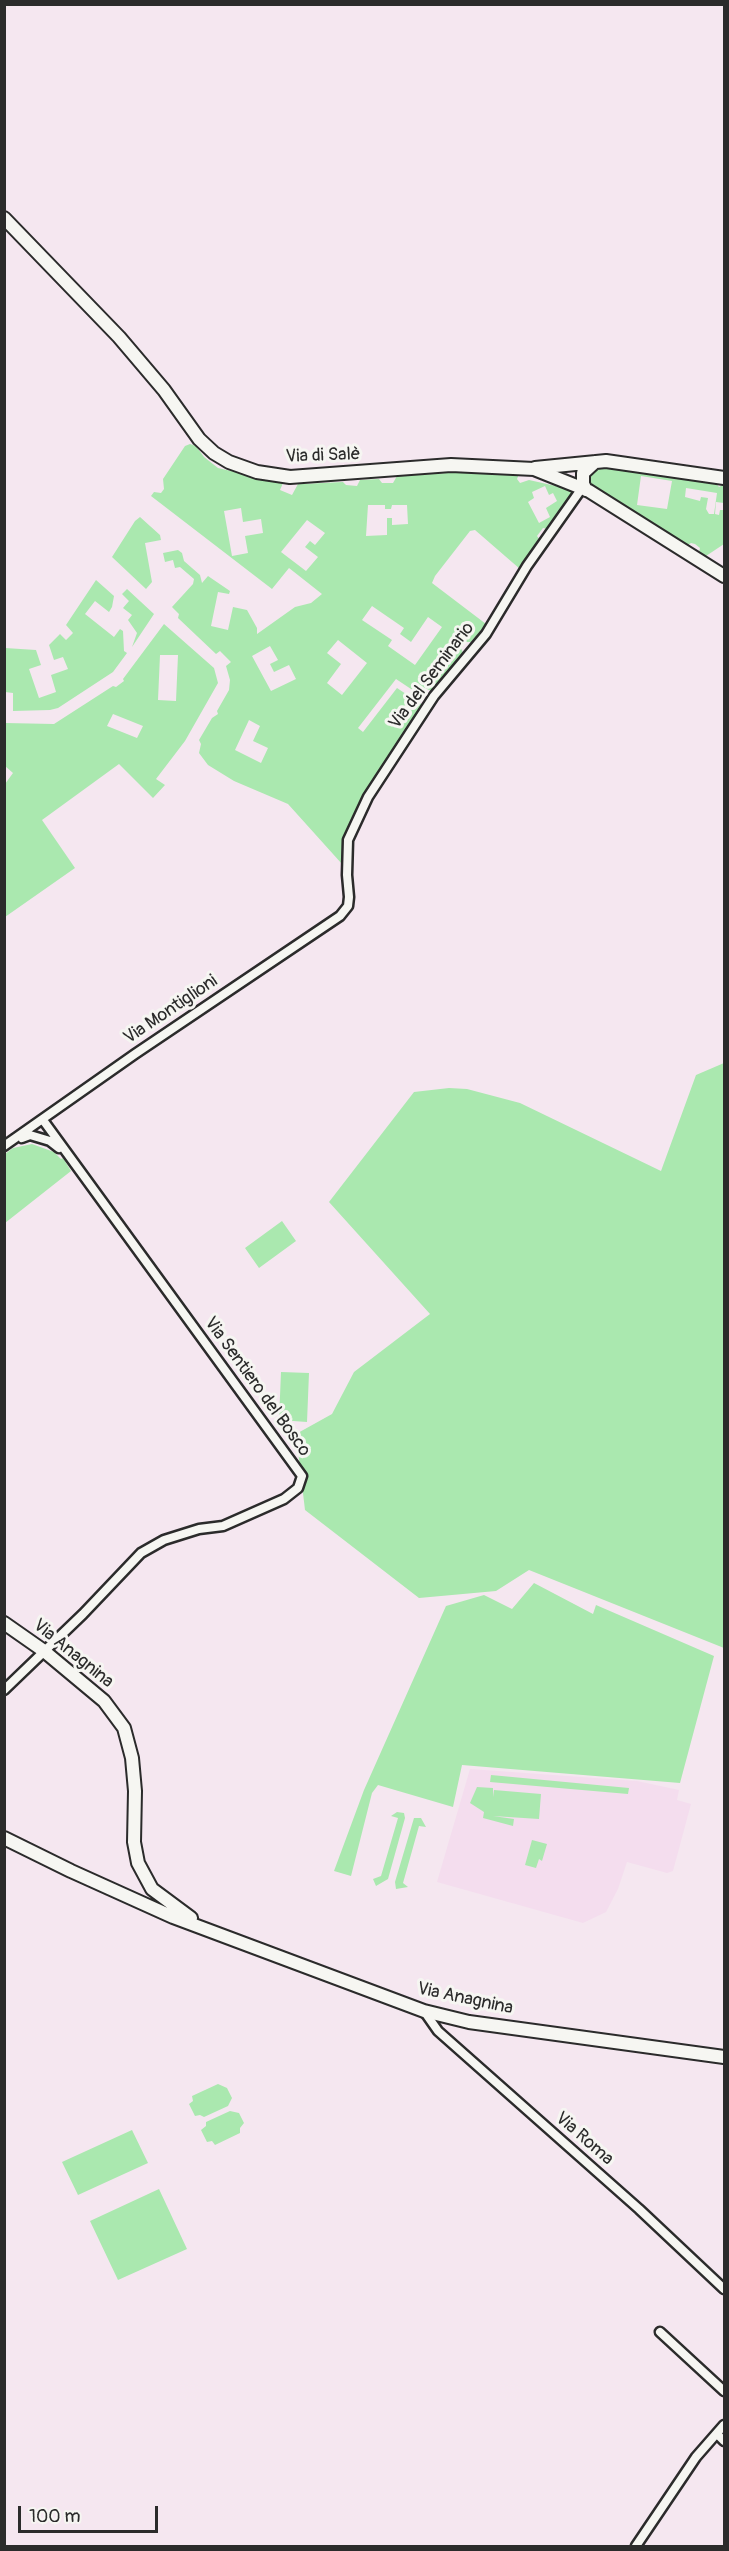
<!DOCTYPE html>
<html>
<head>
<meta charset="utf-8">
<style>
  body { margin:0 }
  #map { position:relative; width:729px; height:2551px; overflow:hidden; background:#f5e7f0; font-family:Pangolin,sans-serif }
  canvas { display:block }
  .frame { position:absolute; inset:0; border:6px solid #2b2b2b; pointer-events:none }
  .scale { position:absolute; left:18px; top:2506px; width:140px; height:27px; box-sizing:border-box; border:3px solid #2b2b2b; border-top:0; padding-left:8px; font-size:18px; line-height:21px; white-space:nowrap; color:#2b2b2b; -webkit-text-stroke:4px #f6f6f2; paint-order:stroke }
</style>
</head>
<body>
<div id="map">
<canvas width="729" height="2551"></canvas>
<div class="frame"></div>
<div class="scale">100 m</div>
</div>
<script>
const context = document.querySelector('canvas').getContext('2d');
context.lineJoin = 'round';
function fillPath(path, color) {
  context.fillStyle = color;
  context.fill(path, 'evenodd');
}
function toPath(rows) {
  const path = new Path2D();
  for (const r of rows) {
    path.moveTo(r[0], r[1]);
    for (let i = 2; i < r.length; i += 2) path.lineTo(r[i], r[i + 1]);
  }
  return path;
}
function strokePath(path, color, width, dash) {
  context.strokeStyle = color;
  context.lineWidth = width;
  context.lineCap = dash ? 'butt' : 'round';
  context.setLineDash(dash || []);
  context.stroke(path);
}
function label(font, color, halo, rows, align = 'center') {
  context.font = font + ' Pangolin,sans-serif';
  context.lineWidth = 6;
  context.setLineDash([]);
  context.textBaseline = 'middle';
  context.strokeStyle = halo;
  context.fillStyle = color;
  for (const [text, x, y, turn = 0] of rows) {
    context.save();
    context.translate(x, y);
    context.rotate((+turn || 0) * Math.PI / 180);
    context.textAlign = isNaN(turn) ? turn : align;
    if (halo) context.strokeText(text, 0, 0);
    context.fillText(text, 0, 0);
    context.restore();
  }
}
fillPath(toPath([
  [470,1769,637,1781,679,1790,677,1800,691,1804,673,1871,667,1873,627,1862,618,1889,606,1912,583,1923,437,1882]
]), '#f4ddee');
fillPath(toPath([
  [190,444,196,446,204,457,218,468,283,483,280,490,292,495,298,484,302,484,343,482,346,485,357,486,360,480,379,479,382,483,393,483,397,476,464,472,519,474,517,479,520,483,529,480,574,490,548,529,543,528,537,536,540,540,520,569,475,530,470,531,435,576,432,583,486,624,471,642,466,642,461,648,463,653,433,692,425,688,420,695,396,679,358,728,363,732,397,688,421,704,422,709,359,804,344,839,342,864,288,804,234,781,208,765,199,753,201,744,199,740,212,718,218,714,217,711,229,690,230,680,226,666,231,662,220,651,216,654,178,618,179,614,172,607,193,584,194,579,180,567,175,568,173,560,165,562,163,553,178,550,182,553,184,561,200,575,202,583,208,576,230,591,229,594,218,592,211,626,228,630,233,607,247,610,257,628,257,634,295,607,311,603,322,594,289,568,272,589,151,496,154,492,161,493,164,489,163,479,185,446],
  [545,486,549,495,553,493,557,501,546,508,550,517,539,523,528,502,534,498,532,492],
  [368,505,385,505,385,509,391,509,392,505,407,505,408,524,392,525,392,518,387,518,387,535,366,536],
  [241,508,243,522,261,519,263,533,245,536,248,553,232,556,224,511],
  [307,520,325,533,315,545,310,541,305,547,318,557,306,571,281,552],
  [372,606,404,628,400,634,411,642,428,617,442,627,415,665,388,646,392,640,362,620],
  [338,640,367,663,342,695,327,683,341,664,327,653],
  [270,646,278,660,270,664,274,672,289,665,296,679,271,691,252,656],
  [249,720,260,726,253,741,268,748,261,763,235,750],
  [604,466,715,482,719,487,724,484,724,503,716,502,715,514,719,515,720,510,724,510,724,544,706,556,699,552,700,548,695,544,691,543,688,545,594,488,588,481,590,474,594,470],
  [641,476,672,481,667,509,637,505],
  [686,488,717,493,714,514,709,514,706,509,708,498,701,497,700,501,685,497],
  [140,517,160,535,161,540,145,543,152,582,146,589,112,557,135,521],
  [96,580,114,596,112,607,109,612,95,601,85,614,114,637,120,629,123,631,124,651,127,653,113,672,58,708,50,710,13,711,13,693,5,692,5,648,36,650,41,665,29,669,39,698,56,692,51,675,68,669,63,657,54,660,49,645,60,634,66,640,73,633,66,625],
  [127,589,154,614,132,647,137,633,128,620,132,615,123,608,129,601,122,594],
  [164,624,214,668,218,683,185,741,156,779,165,785,153,798,119,764,42,820,75,868,5,917,5,784,13,773,5,766,5,723,54,724,113,686,116,687,124,681,123,679],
  [160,655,178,655,176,701,158,700],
  [113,714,143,726,137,738,107,726],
  [724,1063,724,1648,529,1570,496,1591,419,1598,305,1510,296,1434,332,1414,354,1372,430,1314,329,1202,414,1092,449,1088,467,1089,520,1103,661,1171,696,1075],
  [32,1144,54,1152,61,1159,63,1158,71,1171,5,1223,5,1154,13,1148],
  [282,1221,296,1241,259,1268,245,1248],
  [281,1372,309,1373,307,1422,279,1420],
  [534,1583,593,1614,596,1605,714,1656,680,1783,462,1765,453,1807,378,1785,372,1793,351,1876,334,1871,364,1790,446,1606,484,1595,512,1609],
  [491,1775,629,1788,628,1794,490,1782],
  [477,1787,493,1788,493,1797,494,1790,541,1794,539,1819,493,1816,514,1819,513,1826,483,1818,484,1812,470,1803],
  [397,1812,404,1813,405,1818,388,1879,376,1886,373,1879,381,1876,398,1818,391,1816],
  [414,1818,421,1818,426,1827,419,1826,403,1883,408,1887,396,1889,395,1882],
  [532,1840,547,1844,542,1861,539,1859,536,1868,525,1865],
  [218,2084,227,2088,232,2098,228,2106,204,2117,200,2115,195,2116,189,2104,193,2101,192,2096],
  [230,2111,239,2113,244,2123,240,2128,240,2133,215,2145,212,2141,207,2142,201,2130,206,2126,206,2122],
  [132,2130,148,2163,78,2195,62,2162],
  [159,2189,187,2249,118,2280,90,2221]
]), '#aae8af');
const street = toPath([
  [22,1138,30,1135,50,1141,59,1148],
  [4,1146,135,1054,340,916,348,906,349,897,347,875,348,840,368,797,434,696,486,634,527,566,582,488],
  [4,1690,83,1614,141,1553,164,1540,199,1529,223,1526,284,1499,298,1488,302,1476,43,1120],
  [424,2011,438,2031,639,2209,724,2289],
  [660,2332,724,2391],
  [717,2434,724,2441],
  [636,2546,696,2457,724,2425]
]);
const secondary = toPath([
  [4,218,119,337,164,390,199,439,214,453,229,462,257,472,290,477,451,465,534,469,589,491,724,576],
  [535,468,606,461,724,478],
  [586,490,583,484,583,473,595,462],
  [4,1623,44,1651,104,1701,124,1728,132,1758,135,1791,134,1842,138,1863,152,1889,191,1918],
  [4,1838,71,1871,173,1917,424,2011,469,2022,724,2057]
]);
strokePath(street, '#2b2b2b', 13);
strokePath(secondary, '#2b2b2b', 16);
strokePath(street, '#f6f6f2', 8);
strokePath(secondary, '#f6f6f2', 12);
label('18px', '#2b2b2b', '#f6f6f2', [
  ["Via di Salè",323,456,-2],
  ["Via del Seminario",432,676,-53],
  ["Via Montiglioni",171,1010,-34],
  ["Via Sentiero del Bosco",257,1387,54],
  ["Via Anagnina",73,1654,39],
  ["Via Anagnina",465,1999,12],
  ["Via Roma",584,2139,41]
]);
</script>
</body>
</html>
